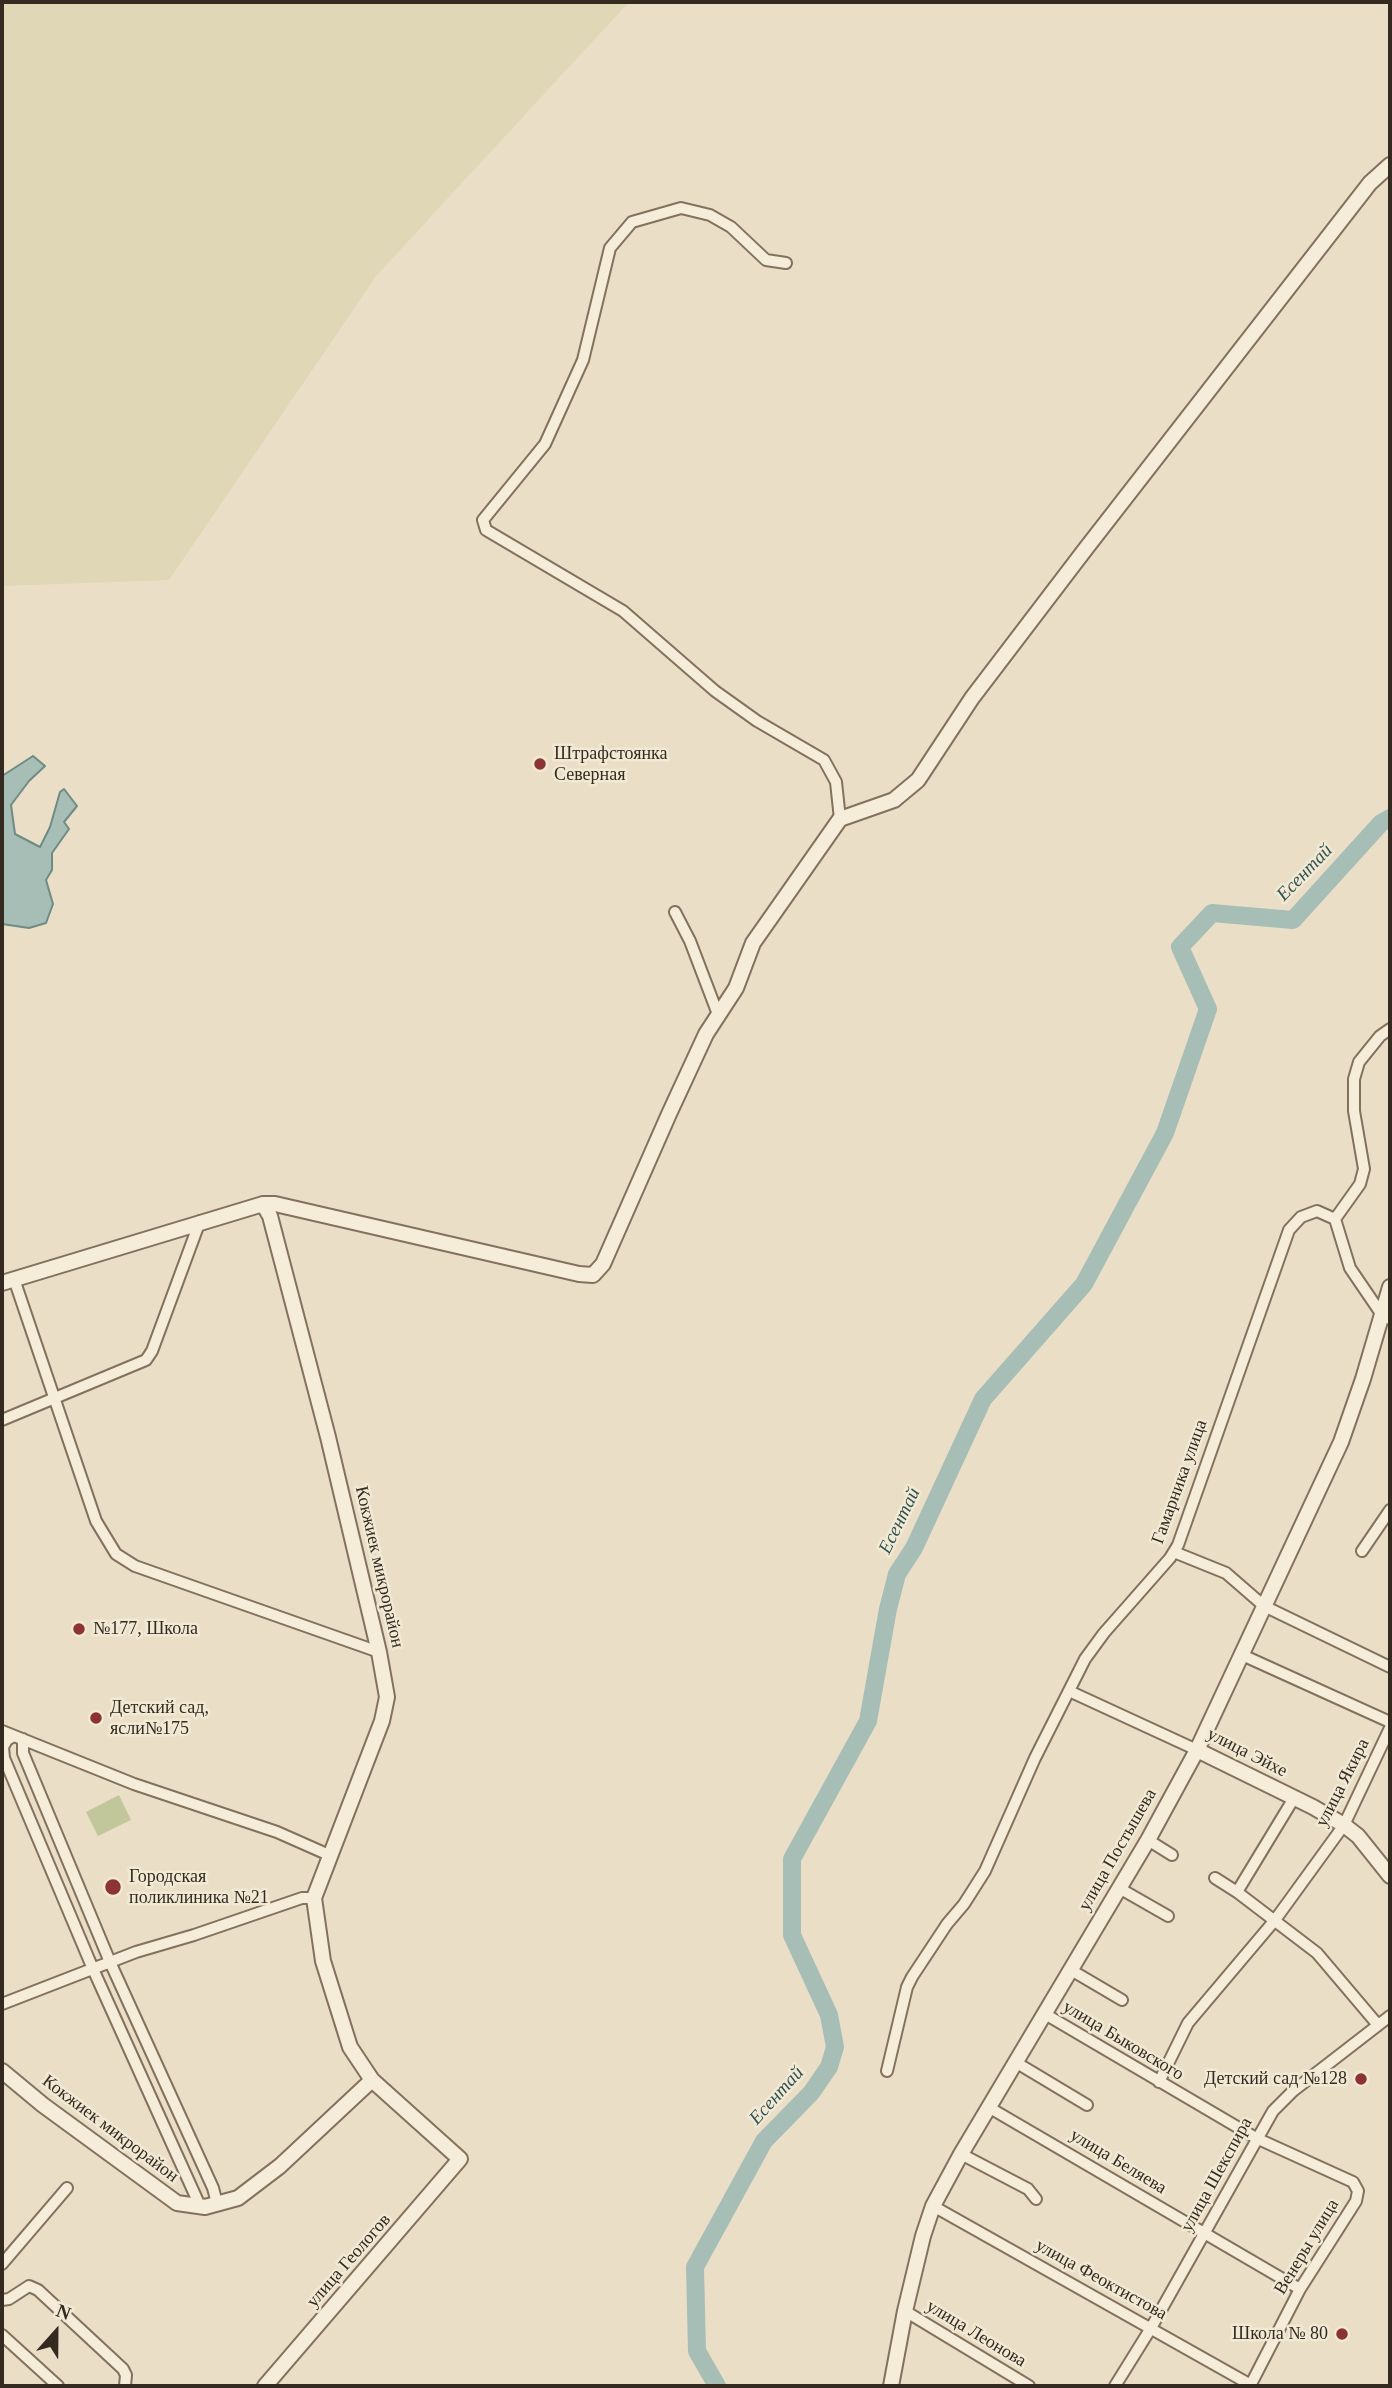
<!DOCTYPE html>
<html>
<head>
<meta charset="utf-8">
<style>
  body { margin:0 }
  #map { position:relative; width:1392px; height:2388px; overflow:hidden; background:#eadfc6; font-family:Georgia,serif }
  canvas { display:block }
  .frame { position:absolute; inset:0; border:4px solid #352a20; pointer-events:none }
  .north { position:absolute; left:21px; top:2297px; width:70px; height:70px; -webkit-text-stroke:5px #f2e9d5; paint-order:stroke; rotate:21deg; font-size:19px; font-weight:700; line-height:28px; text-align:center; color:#352a20 }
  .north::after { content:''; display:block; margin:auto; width:24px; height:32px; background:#352a20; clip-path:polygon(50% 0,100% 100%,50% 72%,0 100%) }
</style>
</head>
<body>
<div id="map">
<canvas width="1392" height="2388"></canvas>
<div class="frame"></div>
<div class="north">N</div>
</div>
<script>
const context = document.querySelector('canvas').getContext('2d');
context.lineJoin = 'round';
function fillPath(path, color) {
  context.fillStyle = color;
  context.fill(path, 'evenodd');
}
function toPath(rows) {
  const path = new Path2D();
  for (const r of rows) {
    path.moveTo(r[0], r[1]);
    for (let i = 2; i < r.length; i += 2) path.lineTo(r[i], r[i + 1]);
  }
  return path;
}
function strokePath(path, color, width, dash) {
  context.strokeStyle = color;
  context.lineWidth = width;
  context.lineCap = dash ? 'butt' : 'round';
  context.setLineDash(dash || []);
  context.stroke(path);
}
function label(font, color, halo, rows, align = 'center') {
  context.font = font + ' Georgia,serif';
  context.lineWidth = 5;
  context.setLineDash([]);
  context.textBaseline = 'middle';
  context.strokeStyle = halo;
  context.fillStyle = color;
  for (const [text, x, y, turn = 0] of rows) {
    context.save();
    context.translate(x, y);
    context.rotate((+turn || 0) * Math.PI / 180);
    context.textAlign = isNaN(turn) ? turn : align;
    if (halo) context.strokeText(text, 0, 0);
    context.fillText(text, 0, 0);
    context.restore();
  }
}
fillPath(toPath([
  [2,2,629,2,377,275,169,580,2,586]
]), '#dfd7b5');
fillPath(toPath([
  [119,1795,131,1820,98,1836,86,1812]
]), '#c2c79b');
const water = toPath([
  [33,756,45,766,29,781,11,805,15,834,40,847,50,827,60,792,64,789,77,806,64,822,69,829,52,853,52,870,46,880,53,904,46,923,29,928,2,924,2,776,33,756]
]);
fillPath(water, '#a7beb7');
strokePath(water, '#6f8b84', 2);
strokePath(toPath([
  [717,2386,697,2351,695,2267,764,2141,811,2093,829,2067,835,2047,829,2015,792,1935,792,1859,868,1721,888,1609,897,1574,914,1548,983,1399,1084,1284,1165,1133,1208,1009,1180,947,1212,913,1293,920,1381,823,1390,818]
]), '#a7beb7', 18);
const minor = toPath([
  [786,263,766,260,731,227,710,215,681,208,632,222,610,248,583,360,545,444,483,520,486,530,623,611,715,691,757,721,824,760,836,782,840,819],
  [675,912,690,941,719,1017],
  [1335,1219,1350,1268,1382,1315,1390,1319],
  [14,1279,96,1521,116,1554,135,1566,379,1652],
  [2,1420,146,1360,152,1351,200,1221],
  [1362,1551,1390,1510],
  [1174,1552,1226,1573,1264,1606,1390,1667],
  [1240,1654,1390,1722],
  [1069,1691,1197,1750],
  [2,1731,134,1784,277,1832,329,1855],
  [14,1736,7,1740,3,1747,4,1758,93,1969,200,2206],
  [23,1739,23,1753,110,1962,213,2188,217,2203],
  [1294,1798,1237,1892,1317,1953,1378,2025],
  [1148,1840,1172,1855],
  [1215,1878,1237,1892],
  [1119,1888,1168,1916],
  [1071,1970,1122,2000],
  [2,2004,136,1952,194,1935,302,1898,314,1898],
  [1045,2014,1256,2138,1353,2182,1358,2191,1356,2201,1300,2289,1250,2386],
  [1017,2063,1087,2105],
  [887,2071,907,1987,912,1977,947,1924,964,1904,985,1871,1035,1758,1085,1659,1104,1633,1170,1558,1178,1545,1289,1230,1301,1217,1317,1211,1335,1219,1360,1184,1364,1169,1354,1111,1354,1079,1359,1062,1380,1036,1390,1029],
  [1159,2082,1188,2023,1275,1920,1344,1825,1390,1728],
  [990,2108,1300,2289],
  [961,2154,1028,2189,1036,2199],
  [933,2206,1251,2385],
  [2,2264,67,2188],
  [2,2300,9,2299,29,2286,38,2290,123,2369,126,2375,125,2386],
  [905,2311,1029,2386],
  [2,2335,58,2386],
  [1115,2386,1151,2328,1273,2111,1293,2091,1390,2016]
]);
const tertiary = toPath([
  [263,1204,270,1216,328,1437,379,1652,387,1697,382,1721,314,1898,323,1961,350,2047,372,2080,460,2159,265,2386],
  [2,1283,263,1204,275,1204,579,1274,593,1275,603,1264,669,1114,706,1034,736,988,753,943,840,819,894,800,918,780,972,698,1084,551,1370,183,1390,165],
  [1197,1750,1313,1807,1344,1825,1358,1836,1390,1876],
  [2,2071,43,2105,177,2203,205,2207,238,2198,280,2166,372,2080],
  [891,2386,905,2311,923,2236,933,2206,961,2154,1148,1840,1197,1750,1341,1442,1363,1379,1390,1287]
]);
strokePath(minor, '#83715e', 14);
strokePath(tertiary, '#83715e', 18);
strokePath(minor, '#f5edd9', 10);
strokePath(tertiary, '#f5edd9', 14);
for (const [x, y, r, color] of [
  [540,764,7,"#8c3435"],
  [79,1629,7,"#8c3435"],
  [96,1718,7,"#8c3435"],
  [113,1887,9,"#8c3435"],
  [1361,2079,7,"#8c3435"],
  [1342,2334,7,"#8c3435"]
]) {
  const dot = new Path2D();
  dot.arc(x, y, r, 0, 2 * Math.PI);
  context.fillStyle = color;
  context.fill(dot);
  strokePath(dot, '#f2e9d5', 2.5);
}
label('18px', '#352a20', '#f2e9d5', [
  ["Штрафстоянка",554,754],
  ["Северная",554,775],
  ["№177, Школа",93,1629],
  ["Детский сад,",110,1708],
  ["ясли№175",110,1729],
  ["Городская",129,1877],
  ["поликлиника №21",129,1898],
  ["Детский сад №128",1347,2079,"right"],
  ["Школа № 80",1328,2334,"right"]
], 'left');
label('18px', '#352a20', '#f2e9d5', [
  ["Гамарника улица",1180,1482,-70],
  ["Кокжиек микрорайон",379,1567,77],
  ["улица Эйхе",1247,1753,27],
  ["улица Якира",1343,1783,-63],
  ["улица Постышева",1118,1850,-60],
  ["улица Быковского",1123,2041,31],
  ["Кокжиек микрорайон",110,2129,37],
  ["улица Беляева",1118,2162,31],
  ["улица Шекспира",1217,2175,-61],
  ["Венеры улица",1307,2247,-59],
  ["улица Геологов",349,2261,-49],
  ["улица Феоктистова",1101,2280,29],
  ["улица Леонова",976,2334,31]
]);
label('italic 19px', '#315351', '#f2e9d5', [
  ["Есентай",1305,873,-46],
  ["Есентай",900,1521,-64],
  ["Есентай",777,2096,-48]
]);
</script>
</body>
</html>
